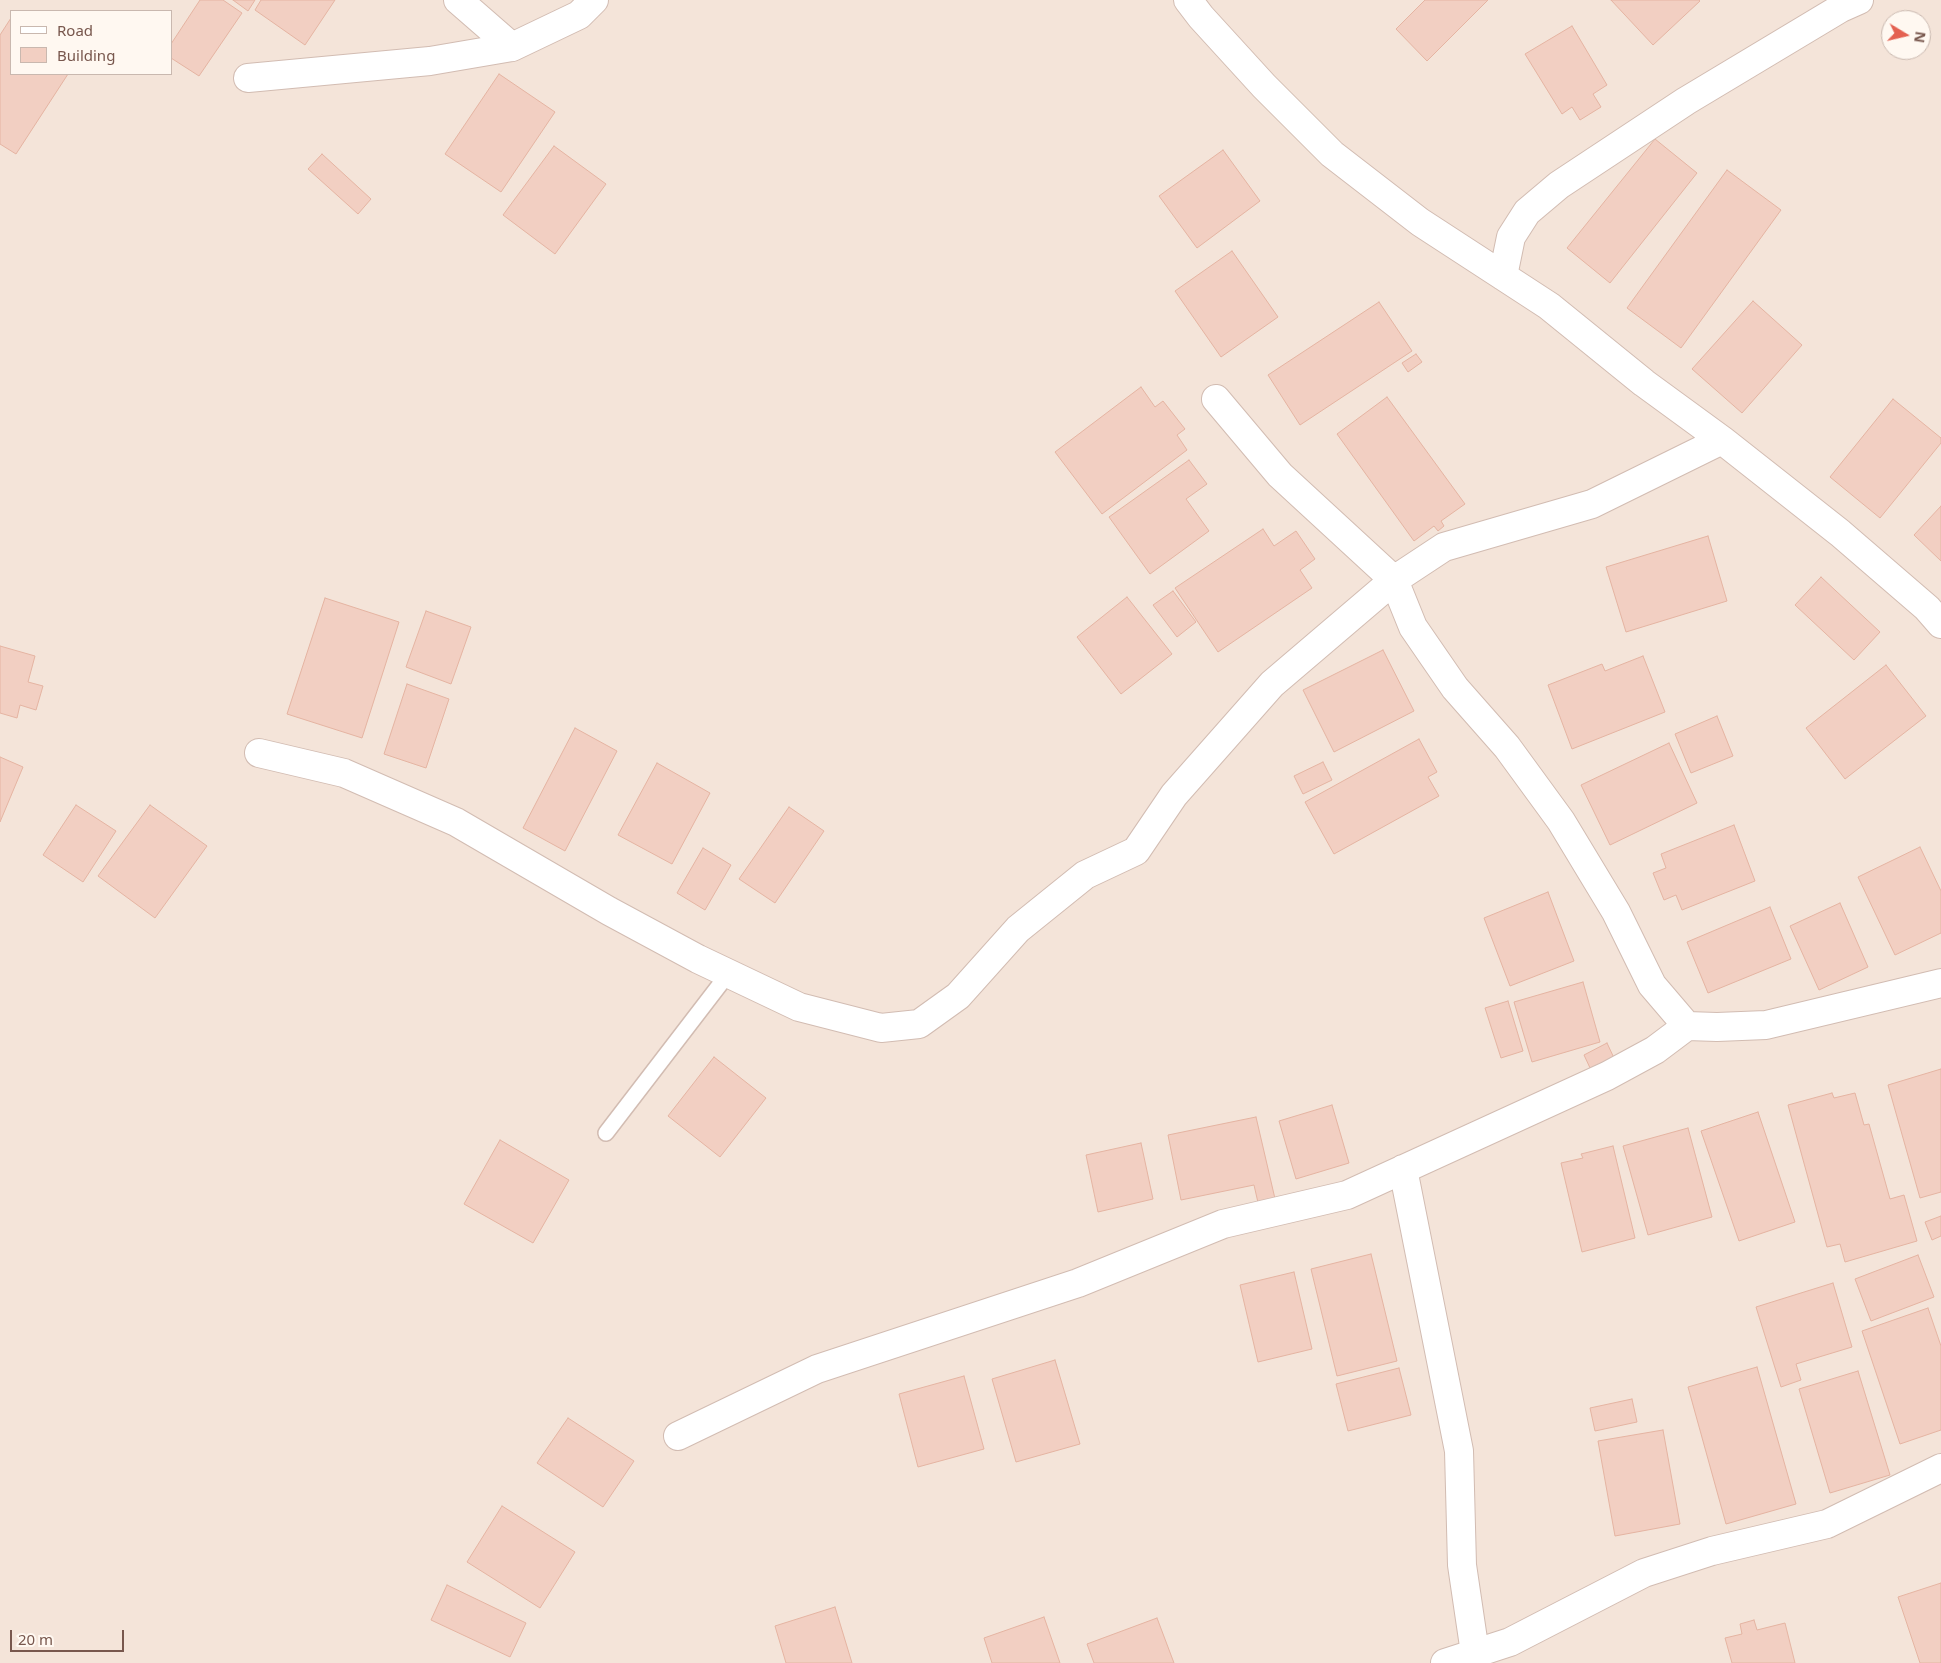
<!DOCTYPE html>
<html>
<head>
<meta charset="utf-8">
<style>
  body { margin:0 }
  #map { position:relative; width:1941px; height:1663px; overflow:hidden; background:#fdf3ea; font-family:"Noto Sans",sans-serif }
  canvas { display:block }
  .legend { position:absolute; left:10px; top:10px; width:162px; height:65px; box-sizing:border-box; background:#fff8f1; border:1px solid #c9b8af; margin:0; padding:6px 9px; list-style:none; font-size:15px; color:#78574d }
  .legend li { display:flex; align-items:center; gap:10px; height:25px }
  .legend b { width:25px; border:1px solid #c9b8af }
  .north { position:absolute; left:1881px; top:10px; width:50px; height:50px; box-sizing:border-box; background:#fff8f1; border:1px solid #c9b8af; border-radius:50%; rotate:99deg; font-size:14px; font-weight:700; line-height:20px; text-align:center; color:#78574d }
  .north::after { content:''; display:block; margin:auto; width:18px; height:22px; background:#e46151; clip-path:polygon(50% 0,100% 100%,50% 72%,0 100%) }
  .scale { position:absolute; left:10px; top:1630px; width:114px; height:22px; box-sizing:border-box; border:2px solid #78574d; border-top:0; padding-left:6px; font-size:15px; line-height:18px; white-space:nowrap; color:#78574d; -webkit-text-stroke:4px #fff8f1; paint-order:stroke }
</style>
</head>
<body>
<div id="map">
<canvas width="1941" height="1663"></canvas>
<ul class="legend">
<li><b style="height:6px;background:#fff"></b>Road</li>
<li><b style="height:14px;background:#f2cfc2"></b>Building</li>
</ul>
<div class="north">N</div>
<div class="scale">20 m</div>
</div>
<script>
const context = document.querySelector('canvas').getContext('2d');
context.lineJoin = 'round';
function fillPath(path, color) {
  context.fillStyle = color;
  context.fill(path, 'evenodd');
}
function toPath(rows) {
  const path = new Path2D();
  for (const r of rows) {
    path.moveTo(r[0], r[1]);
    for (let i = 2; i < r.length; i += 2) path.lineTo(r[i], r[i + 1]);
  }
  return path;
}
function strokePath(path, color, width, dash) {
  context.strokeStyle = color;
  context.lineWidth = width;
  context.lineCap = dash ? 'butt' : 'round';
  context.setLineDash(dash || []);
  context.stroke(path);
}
fillPath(toPath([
  [0,0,1941,0,1941,1663,0,1663],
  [11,11,171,11,171,74,11,74],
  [1891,20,1921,20,1921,50,1891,50]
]), '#f4e4d9');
const building = toPath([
  [200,0,223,0,242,13,199,76,171,58,171,44,200,0],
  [233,0,255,0,248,11,233,0],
  [261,0,335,0,305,45,255,10,261,0],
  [1425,0,1488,0,1427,61,1396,29,1425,0],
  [1611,0,1699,0,1700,1,1653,45,1611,0],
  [11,18,11,74,68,74,16,154,0,144,0,35,11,18],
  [1572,26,1607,85,1593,94,1601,107,1580,120,1572,107,1562,114,1525,54,1572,26],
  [499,74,555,112,501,192,445,154,499,74],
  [1655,139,1697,173,1610,283,1567,248,1655,139],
  [554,146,606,184,555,254,503,215,554,146],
  [1223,150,1260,201,1197,248,1159,196,1223,150],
  [322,154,371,199,358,214,308,169,322,154],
  [1727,170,1781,210,1681,348,1627,308,1727,170],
  [1232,251,1278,317,1221,357,1175,291,1232,251],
  [1753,301,1802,345,1742,413,1692,369,1753,301],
  [1379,302,1412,351,1300,425,1268,375,1379,302],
  [1416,354,1422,362,1408,372,1402,363,1416,354],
  [1141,387,1155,407,1163,401,1185,429,1177,435,1187,450,1102,514,1055,452,1141,387],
  [1387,397,1465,504,1441,521,1444,526,1438,531,1434,526,1414,541,1337,434,1387,397],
  [1893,399,1941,438,1941,443,1880,518,1830,477,1893,399],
  [1189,460,1207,484,1186,499,1209,531,1150,574,1109,517,1189,460],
  [1941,506,1941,561,1914,535,1941,506],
  [1263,529,1274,546,1296,531,1315,559,1300,570,1312,588,1218,652,1175,588,1263,529],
  [1708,536,1727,601,1626,632,1606,567,1708,536],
  [1821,577,1880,632,1854,660,1795,605,1821,577],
  [1173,591,1196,622,1177,637,1153,605,1173,591],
  [1127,597,1172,654,1121,694,1077,637,1127,597],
  [325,598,399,622,362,738,287,714,325,598],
  [426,611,471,627,451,684,406,667,426,611],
  [0,646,35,656,28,682,43,686,36,710,20,705,17,718,0,713,0,646],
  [1383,650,1414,711,1334,752,1303,690,1383,650],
  [1643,656,1665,712,1572,749,1548,685,1602,664,1605,671,1643,656],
  [1886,665,1926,716,1845,779,1806,728,1886,665],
  [407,684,449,699,426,768,384,754,407,684],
  [1717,716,1733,756,1691,773,1675,734,1717,716],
  [575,728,617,751,565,851,523,828,575,728],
  [1419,739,1437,772,1428,777,1439,796,1334,854,1305,802,1419,739],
  [1669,743,1697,803,1610,845,1581,785,1669,743],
  [0,757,23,767,0,822,0,757],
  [1323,762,1332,780,1303,794,1294,776,1323,762],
  [657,763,710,793,672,864,618,835,657,763],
  [76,805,116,831,83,882,43,855,76,805],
  [150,805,207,846,155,918,98,876,150,805],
  [789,807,824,831,775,903,739,879,789,807],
  [1734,825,1755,881,1682,910,1676,895,1664,900,1653,873,1666,868,1661,854,1734,825],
  [1920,847,1941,891,1941,933,1895,955,1858,877,1920,847],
  [703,848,731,865,705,910,677,893,703,848],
  [1548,892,1574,961,1510,986,1484,918,1548,892],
  [1840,903,1868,967,1819,990,1790,926,1840,903],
  [1770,907,1791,959,1708,993,1687,942,1770,907],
  [1583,982,1600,1042,1532,1062,1514,1002,1583,982],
  [1508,1001,1523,1051,1501,1058,1485,1008,1508,1001],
  [1607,1043,1614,1058,1591,1070,1584,1055,1607,1043],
  [714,1057,766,1098,720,1157,668,1116,714,1057],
  [1941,1069,1941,1192,1920,1198,1888,1085,1941,1069],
  [1832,1093,1834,1098,1855,1093,1864,1125,1869,1124,1890,1199,1904,1195,1917,1241,1845,1262,1840,1244,1827,1247,1788,1105,1832,1093],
  [1332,1105,1349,1163,1296,1179,1279,1121,1332,1105],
  [1758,1112,1795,1222,1739,1241,1701,1131,1758,1112],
  [1256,1117,1276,1203,1259,1207,1254,1185,1181,1200,1168,1135,1256,1117],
  [1688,1128,1712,1217,1648,1235,1623,1146,1688,1128],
  [500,1140,569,1180,533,1243,464,1204,500,1140],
  [1141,1143,1153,1199,1098,1212,1086,1155,1141,1143],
  [1613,1146,1635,1238,1582,1252,1561,1163,1583,1158,1581,1154,1613,1146],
  [1941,1216,1941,1236,1932,1240,1925,1222,1941,1216],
  [1371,1254,1397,1361,1337,1376,1311,1269,1371,1254],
  [1918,1255,1934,1297,1871,1321,1855,1279,1918,1255],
  [1294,1272,1312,1349,1258,1362,1240,1285,1294,1272],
  [1833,1283,1852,1347,1796,1364,1801,1380,1781,1387,1756,1307,1833,1283],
  [1928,1308,1941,1346,1941,1430,1900,1444,1862,1331,1928,1308],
  [1055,1360,1080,1444,1016,1462,992,1379,1055,1360],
  [1757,1367,1796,1504,1726,1524,1688,1387,1757,1367],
  [1399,1368,1411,1415,1348,1431,1336,1384,1399,1368],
  [1858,1371,1890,1475,1830,1493,1799,1389,1858,1371],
  [964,1376,984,1449,918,1467,899,1394,964,1376],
  [1632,1399,1637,1422,1595,1431,1590,1408,1632,1399],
  [568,1418,634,1461,603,1507,537,1463,568,1418],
  [1663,1430,1680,1524,1615,1536,1598,1441,1663,1430],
  [502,1506,575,1552,540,1608,467,1562,502,1506],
  [1941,1583,1941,1663,1920,1663,1898,1597,1941,1583],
  [447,1585,526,1623,510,1657,431,1620,447,1585],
  [835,1607,852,1663,786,1663,775,1626,835,1607],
  [1044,1617,1060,1663,992,1663,984,1638,1044,1617],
  [1157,1618,1174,1663,1094,1663,1087,1644,1157,1618],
  [1754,1620,1757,1630,1785,1623,1795,1663,1732,1663,1725,1638,1742,1634,1740,1624,1754,1620]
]);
fillPath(building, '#f2cfc2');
strokePath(building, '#e5b4a2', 1);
const lane = toPath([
  [606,1133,728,974]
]);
const street = toPath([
  [458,0,512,47,579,15,594,0],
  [1188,0,1201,17,1264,86,1332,154,1420,222,1549,306,1644,383,1722,440,1840,533,1927,608,1941,624],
  [248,78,430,61,512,47],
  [1503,276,1511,237,1527,212,1559,185,1686,101,1841,8,1859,0],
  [1216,399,1280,475,1394,580,1413,627,1455,688,1507,747,1561,821,1616,912,1652,985,1687,1026,1717,1027,1766,1025,1941,983],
  [259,753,344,773,456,822,609,911,698,959,799,1007,881,1028,919,1024,958,996,1018,929,1085,875,1136,851,1174,795,1272,684,1394,580,1444,547,1592,504,1722,440],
  [1403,1169,1459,1451,1462,1565,1475,1653],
  [678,1436,817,1369,1078,1283,1223,1224,1347,1195,1607,1076,1655,1050,1687,1026],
  [1445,1663,1510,1642,1644,1573,1712,1551,1827,1524,1941,1468]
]);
strokePath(lane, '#d2bcb2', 18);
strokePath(street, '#d2bcb2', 30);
strokePath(lane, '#fff', 15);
strokePath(street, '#fff', 28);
</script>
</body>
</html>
